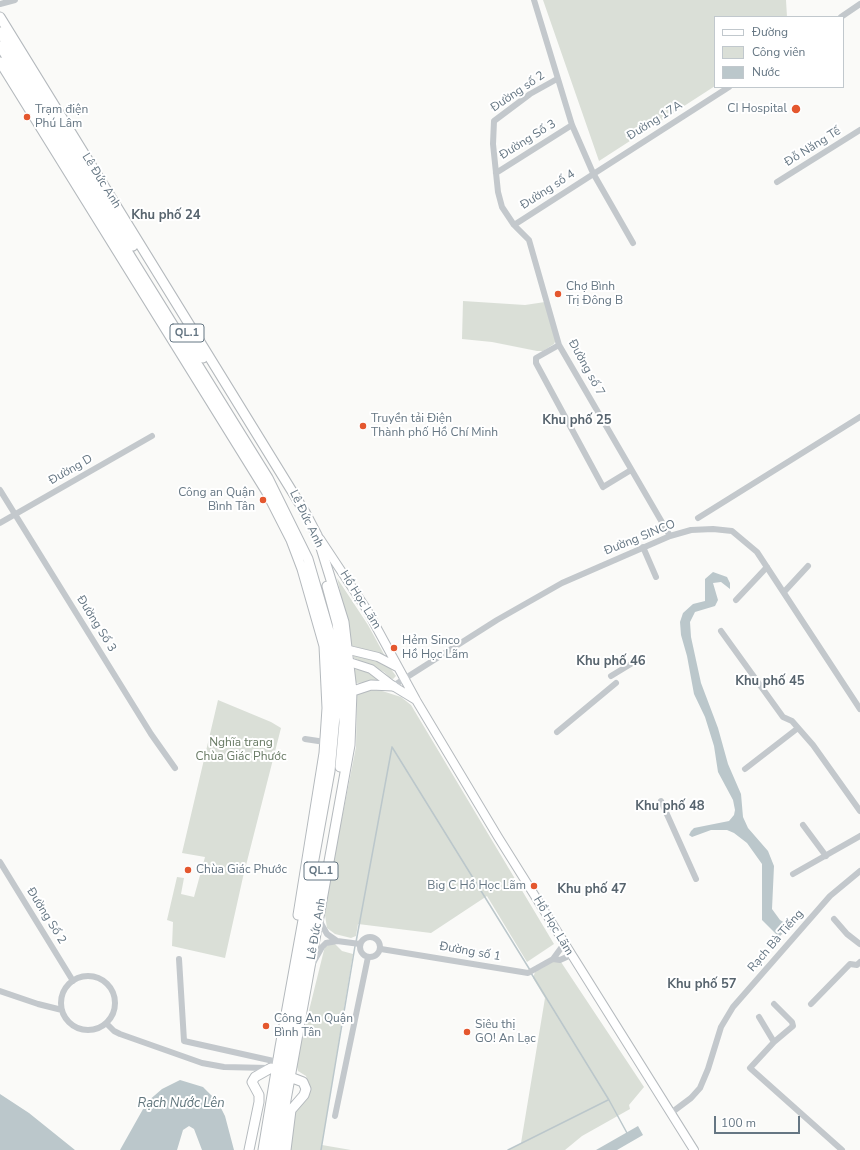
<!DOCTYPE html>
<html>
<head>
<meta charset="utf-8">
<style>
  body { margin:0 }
  #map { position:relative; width:860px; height:1150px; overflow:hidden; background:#fafaf8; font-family:"Nunito Sans",sans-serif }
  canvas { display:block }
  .legend { position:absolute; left:714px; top:16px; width:130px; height:72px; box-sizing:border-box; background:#fff; border:1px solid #c1c8cd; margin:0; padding:5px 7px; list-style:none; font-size:12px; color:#657683 }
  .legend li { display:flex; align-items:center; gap:8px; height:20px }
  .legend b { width:20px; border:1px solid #c1c8cd }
  .scale { position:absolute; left:714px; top:1116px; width:86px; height:18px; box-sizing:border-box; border:2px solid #657683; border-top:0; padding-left:5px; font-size:12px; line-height:14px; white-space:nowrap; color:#657683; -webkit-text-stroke:3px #fff; paint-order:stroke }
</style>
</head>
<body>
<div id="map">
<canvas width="860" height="1150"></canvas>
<ul class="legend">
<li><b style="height:5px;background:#fff"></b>Đường</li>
<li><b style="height:11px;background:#dadfd7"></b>Công viên</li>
<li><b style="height:11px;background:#bbc7cb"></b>Nước</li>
</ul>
<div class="scale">100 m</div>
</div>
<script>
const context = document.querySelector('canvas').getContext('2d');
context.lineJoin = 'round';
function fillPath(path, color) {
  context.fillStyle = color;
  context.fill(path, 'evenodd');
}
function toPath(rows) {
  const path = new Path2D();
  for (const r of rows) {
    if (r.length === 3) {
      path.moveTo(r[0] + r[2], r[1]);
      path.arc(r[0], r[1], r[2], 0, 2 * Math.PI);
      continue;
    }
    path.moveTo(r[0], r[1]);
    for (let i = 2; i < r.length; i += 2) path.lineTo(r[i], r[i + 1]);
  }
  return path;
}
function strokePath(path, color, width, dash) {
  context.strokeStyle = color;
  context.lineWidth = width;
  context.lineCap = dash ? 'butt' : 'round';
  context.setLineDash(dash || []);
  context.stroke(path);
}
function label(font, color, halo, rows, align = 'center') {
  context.font = font + ' "Nunito Sans",sans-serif';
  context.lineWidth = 4;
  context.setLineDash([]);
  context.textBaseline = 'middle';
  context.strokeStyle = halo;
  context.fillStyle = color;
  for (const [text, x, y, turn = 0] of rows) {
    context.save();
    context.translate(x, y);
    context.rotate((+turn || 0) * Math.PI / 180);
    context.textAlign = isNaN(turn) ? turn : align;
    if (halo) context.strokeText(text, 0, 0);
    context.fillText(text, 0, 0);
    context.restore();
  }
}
fillPath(toPath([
  [543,0,786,0,787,17,715,17,715,86,599,161],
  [463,301,525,305,545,302,556,340,554,344,543,351,537,351,492,342,462,339],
  [337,578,368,625,385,656,350,645,345,612],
  [353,654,375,659,388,665,396,676,393,679,390,678,384,672,354,658],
  [353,669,364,670,372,674,381,682,355,683],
  [363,690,379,690,401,697,411,705,554,944,527,962,487,896,431,933,358,924,356,936,351,938,335,934,327,928,324,909,356,747,357,693],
  [218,700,271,722,281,728,243,877,225,958,172,946,173,922,167,920,177,877,184,878,181,894,194,897,205,857,182,853],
  [334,943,342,951,353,954,322,1145,351,1150,288,1150,295,1106,310,1090,306,1076,298,1071,296,1063,325,946],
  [554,961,561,962,644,1087,629,1105,630,1109,582,1136,565,1150,508,1150,521,1143,545,998,533,978,535,972]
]), '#dadfd7');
fillPath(toPath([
  [713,572,727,577,730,583,730,589,721,582,713,583,718,600,715,606,695,612,690,622,691,637,701,683,718,728,728,764,741,794,743,817,748,828,768,851,774,866,772,909,780,920,790,926,779,937,762,920,762,864,747,843,734,833,727,830,711,830,692,837,689,835,691,831,694,828,729,821,734,815,735,810,733,800,718,772,714,746,705,717,694,694,687,656,681,635,680,622,683,613,693,604,705,601,705,579],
  [180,1080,203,1087,218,1102,225,1116,234,1150,202,1150,194,1129,189,1126,183,1130,177,1150,120,1150,147,1102,162,1089],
  [0,1094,29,1113,75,1150,0,1150],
  [638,1126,643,1135,617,1150,596,1150]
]), '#bbc7cb');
strokePath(toPath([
  [392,747,530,970],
  [356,942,392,747],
  [531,973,609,1100,627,1133],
  [321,1150,355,946],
  [508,1150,608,1100]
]), '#bbc7cb', 1.5);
const major = toPath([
  [320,539,367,610,416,700,498,837,694,1150],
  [341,648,378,657,397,667],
  [343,660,371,669,393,686,416,700]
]);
const highway = toPath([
  [0,17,306,514,317,535,344,622,352,691,350,745,277,1150],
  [0,32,133,246],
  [0,46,268,478,308,559,329,631,334,668,335,716,330,771,280,1047,263,1150],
  [0,62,266,491,291,540,302,569,324,646,327,708,324,753,298,915],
  [188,333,203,358],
  [327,586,337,623,343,670,344,723,340,767],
  [347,693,371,685,393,686],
  [249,1150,259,1102,259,1095,252,1082,255,1077,271,1068],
  [270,1150,319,880],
  [286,1150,291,1110,304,1095,306,1089,303,1082,290,1077]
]);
strokePath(major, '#b5babe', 10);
strokePath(highway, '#b4b9bd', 11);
strokePath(toPath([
  [534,0,572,125,593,173,633,243],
  [0,4,15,0],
  [841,17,860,4],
  [557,79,530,94,494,121,493,144,498,192,502,207,514,225,529,240,559,345,670,536],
  [496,173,572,125],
  [777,182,860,130],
  [514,225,729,87],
  [559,345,536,358,536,363,603,487,631,470],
  [0,490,151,734,175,768],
  [698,518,860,417],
  [0,523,152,436],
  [643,547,656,577],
  [784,592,808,566],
  [736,600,767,567],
  [721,631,783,717,792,721,813,745,860,811],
  [611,676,634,662],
  [393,686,497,620,562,583,670,536,691,530,713,529,732,531,757,552,860,709],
  [557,732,616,683],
  [305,739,325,742],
  [745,769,798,728],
  [661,801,696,879],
  [803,825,826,856],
  [0,862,73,981],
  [793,874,860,836],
  [834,919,847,934,860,944],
  [319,920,327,934,337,941],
  [370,947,10],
  [381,949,528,973,553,959,564,944],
  [179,959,184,1041,278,1062],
  [553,959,560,960,571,955],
  [313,963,322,947,326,943,337,941,360,944],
  [88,1003,27],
  [0,991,38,1004,62,1010],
  [774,1004,792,1022,793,1026,774,1042,750,1068,842,1150],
  [811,1004,850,964,857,965,860,962],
  [759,1017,774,1042],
  [106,1023,114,1031,120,1034,202,1063,224,1067,268,1068],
  [671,1113,691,1098,700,1088,708,1069,721,1027,733,1007,830,896,860,871],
  [335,1116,368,957]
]), '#c3c8cc', 6);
strokePath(major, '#fff', 8);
strokePath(highway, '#fff', 9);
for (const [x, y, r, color] of [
  [796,109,5,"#e4572e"],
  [27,117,4,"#e4572e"],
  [558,294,4,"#e4572e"],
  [363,426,4,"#e4572e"],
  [263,500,4,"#e4572e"],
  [394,648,4,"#e4572e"],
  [188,870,4,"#e4572e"],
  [534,886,4,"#e4572e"],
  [266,1026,4,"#e4572e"],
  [467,1032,4,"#e4572e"]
]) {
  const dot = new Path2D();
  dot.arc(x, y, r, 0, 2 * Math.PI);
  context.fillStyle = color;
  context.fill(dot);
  strokePath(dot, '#fff', 1.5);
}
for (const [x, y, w] of [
  [187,333,34],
  [321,871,34]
]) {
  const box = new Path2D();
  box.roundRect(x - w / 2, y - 9, w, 18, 3);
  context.fillStyle = '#fff';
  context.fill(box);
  strokePath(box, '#657683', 1);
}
label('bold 11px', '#657683', null, [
  ["QL.1",187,333],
  ["QL.1",321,871]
]);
label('12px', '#657683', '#fff', [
  ["Đường số 2",518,92,-34],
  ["Đường 17A",655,121,-32],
  ["Đường Số 3",528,140,-32],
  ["Đỗ Năng Tế",813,147,-32],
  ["Lê Đức Anh",101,181,58],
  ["Đường số 4",548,190,-33],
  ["Đường số 7",586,368,61],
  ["Đường D",71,470,-30],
  ["Lê Đức Anh",306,519,64],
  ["Đường SINCO",640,538,-22],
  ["Hồ Học Lãm",360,600,58],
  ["Đường Số 3",96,624,58],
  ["Đường Số 2",46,916,58],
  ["Hồ Học Lãm",553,926,59],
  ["Lê Đức Anh",317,929,-80],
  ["Rạch Bà Tiếng",776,941,-49],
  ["Đường số 1",470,952,10]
]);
label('12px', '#657683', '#fff', [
  ["CI Hospital",787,109,"right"],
  ["Trạm điện",35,110],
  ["Phú Lâm",35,124],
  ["Chợ Bình",566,287],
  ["Trị Đông B",566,301],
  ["Truyền tải Điện",371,419],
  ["Thành phố Hồ Chí Minh",371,433],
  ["Công an Quận",255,493,"right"],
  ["Bình Tân",255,507,"right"],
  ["Hẻm Sinco",402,641],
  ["Hồ Học Lãm",402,655],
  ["Chùa Giác Phước",196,870],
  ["Big C Hồ Học Lãm",526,886,"right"],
  ["Công An Quận",274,1019],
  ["Bình Tân",274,1033],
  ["Siêu thị",475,1025],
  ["GO! An Lạc",475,1039]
], 'left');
label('12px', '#687a64', '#fff', [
  ["Nghĩa trang",241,743],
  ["Chùa Giác Phước",241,757]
]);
label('bold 13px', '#57646e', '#fff', [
  ["Khu phố 24",166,216],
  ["Khu phố 25",577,421],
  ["Khu phố 46",611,662],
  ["Khu phố 45",770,682],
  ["Khu phố 48",670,807],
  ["Khu phố 47",592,890],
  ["Khu phố 57",702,985]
]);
label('italic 13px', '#60757c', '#fff', [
  ["Rạch Nước Lên",181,1104]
]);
</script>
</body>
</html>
